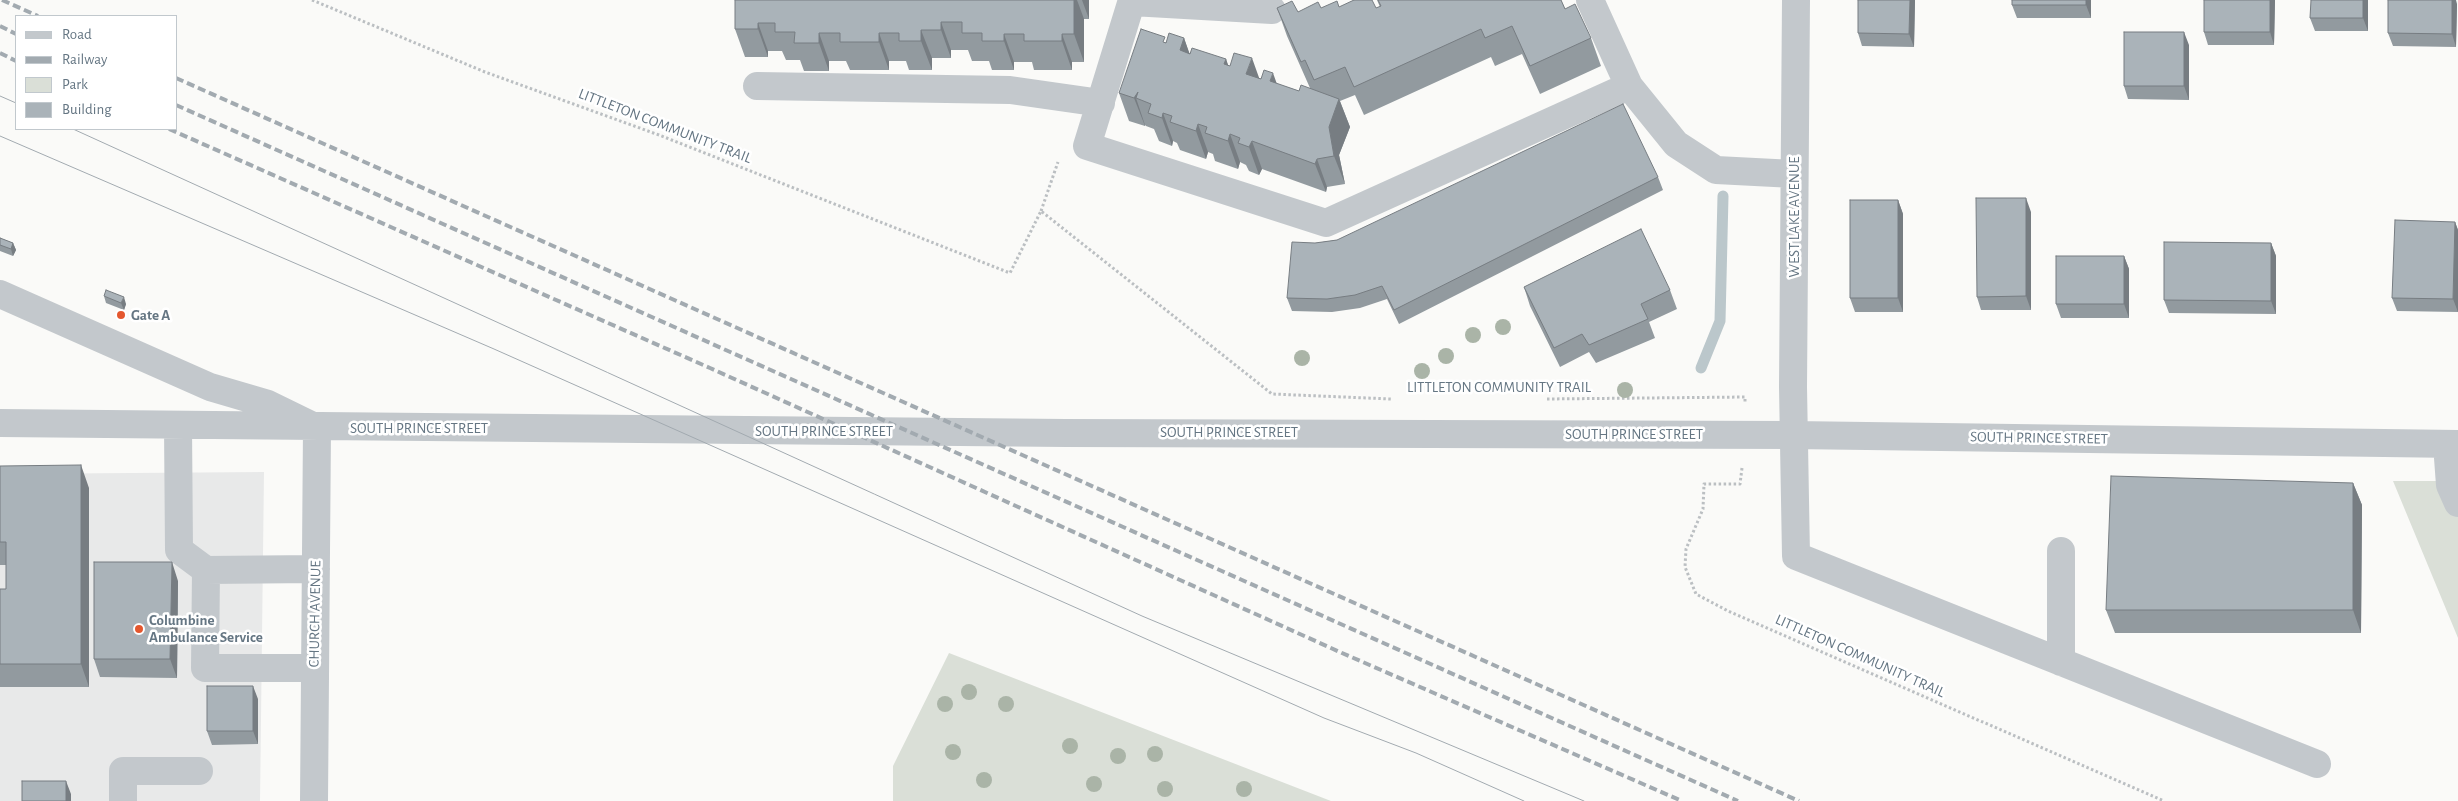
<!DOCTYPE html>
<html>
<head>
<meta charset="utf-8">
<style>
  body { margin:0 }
  #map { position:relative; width:2458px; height:801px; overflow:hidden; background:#fafaf8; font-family:"Alegreya Sans",sans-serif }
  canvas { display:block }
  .legend { position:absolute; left:15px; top:15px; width:162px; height:115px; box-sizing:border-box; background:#fff; border:1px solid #c1c8cd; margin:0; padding:6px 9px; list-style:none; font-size:15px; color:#657683 }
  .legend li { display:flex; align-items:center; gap:10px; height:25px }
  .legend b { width:25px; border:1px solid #c1c8cd }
</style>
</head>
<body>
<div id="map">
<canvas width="2458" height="801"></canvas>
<ul class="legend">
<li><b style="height:6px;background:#c3c8cc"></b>Road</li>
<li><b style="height:6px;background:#a2aab0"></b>Railway</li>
<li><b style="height:14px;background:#dadfd7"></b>Park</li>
<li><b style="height:14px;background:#aab3b9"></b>Building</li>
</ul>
</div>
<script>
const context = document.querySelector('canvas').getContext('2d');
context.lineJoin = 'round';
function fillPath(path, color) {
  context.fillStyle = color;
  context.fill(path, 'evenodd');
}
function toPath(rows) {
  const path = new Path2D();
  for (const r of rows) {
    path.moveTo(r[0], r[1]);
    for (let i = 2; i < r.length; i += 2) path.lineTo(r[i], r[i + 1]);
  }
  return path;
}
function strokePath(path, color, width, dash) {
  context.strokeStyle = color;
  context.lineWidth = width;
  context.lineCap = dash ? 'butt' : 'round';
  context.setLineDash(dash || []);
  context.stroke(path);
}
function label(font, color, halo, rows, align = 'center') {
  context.font = font + ' "Alegreya Sans",sans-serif';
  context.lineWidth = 5;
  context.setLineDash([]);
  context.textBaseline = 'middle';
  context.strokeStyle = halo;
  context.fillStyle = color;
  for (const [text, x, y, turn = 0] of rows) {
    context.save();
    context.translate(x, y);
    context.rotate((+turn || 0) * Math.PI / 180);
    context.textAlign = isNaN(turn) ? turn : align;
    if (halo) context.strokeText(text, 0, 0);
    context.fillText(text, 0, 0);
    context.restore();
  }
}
fillPath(toPath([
  [264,472,260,801,0,801,0,474]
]), '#e8e9e9');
fillPath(toPath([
  [2393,481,2458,481,2458,638],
  [949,653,1331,801,893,801,893,766]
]), '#dadfd7');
strokePath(toPath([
  [1701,368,1720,321,1723,196]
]), '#bbc7cb', 11);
strokePath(toPath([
  [312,0,485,72,659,135,1010,273,1041,211,1272,394,1391,399],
  [1041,211,1058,162],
  [1547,399,1745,397,1745,402],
  [1742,468,1740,484,1704,484,1703,509,1686,549,1685,567,1696,594,1728,611,2164,801]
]), '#bbbfc2', 3, [2.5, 2.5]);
strokePath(toPath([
  [1132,0,1087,146,1326,223,1629,86,1590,0],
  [1796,0,1793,387,1796,556,2317,764],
  [1132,2,1272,10],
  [757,86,1010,90,1101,103],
  [1629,86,1676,144,1716,170,1794,174],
  [0,294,210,387,268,404,311,425],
  [0,423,1066,433,1793,435,2458,444],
  [178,426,179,550,206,570,316,569],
  [2447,444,2450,485,2458,503],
  [206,570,205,668,315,668],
  [2061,662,2061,551],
  [123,801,123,771,199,771],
  [314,801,317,428]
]), '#c3c8cc', 28);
strokePath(toPath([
  [0,96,16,103],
  [73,129,1142,616,1584,801],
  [0,136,494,349,1324,718,1416,753,1524,801]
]), '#a2aab0', 1);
strokePath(toPath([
  [2,0,38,16],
  [0,26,16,34],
  [0,53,16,61],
  [176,78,1799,801],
  [176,105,1738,801],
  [169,129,710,368,1342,653,1682,801]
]), '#a2aab0', 4, [8, 4]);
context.fillStyle = '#aab4a7';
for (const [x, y] of [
  [1503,327],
  [1473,335],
  [1446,356],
  [1302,358],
  [1422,371],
  [1625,390],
  [969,692],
  [945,704],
  [1006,704],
  [1070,746],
  [953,752],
  [1155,754],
  [1118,756],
  [984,780],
  [1094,784],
  [1165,789],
  [1244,789]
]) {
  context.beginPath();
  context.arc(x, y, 8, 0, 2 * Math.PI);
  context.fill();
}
fillPath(toPath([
  [735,0,1089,0,1089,19,1084,19,1084,62,1072,62,1072,70,1034,70,1032,62,1014,62,1014,70,992,70,989,61,972,61,968,50,951,50,951,58,932,58,932,70,909,70,906,61,889,61,889,70,850,70,846,61,829,61,829,71,804,71,800,60,786,60,782,51,768,51,768,57,745,57,735,29],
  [1377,0,1561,0,1565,9,1591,38,1601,66,1540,94,1522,54,1495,66,1491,57,1364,115,1355,95,1340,101,1350,127,1339,155,1345,184,1327,187,1326,192,1262,169,1259,175,1249,171,1246,165,1240,162,1238,169,1215,161,1213,154,1208,152,1206,159,1180,150,1177,143,1173,141,1172,146,1159,141,1154,129,1146,126,1145,125,1145,126,1129,121,1119,93,1166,42,1184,38,1189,53,1226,59,1228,66,1259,78,1299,91,1310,88,1287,36,1277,8,1298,12,1321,8,1339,7,1376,8,1380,7],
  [1858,0,1915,0,1914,47,1862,46,1858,33],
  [2091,0,2091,18,2017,18,2012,5],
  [2275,0,2274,45,2208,45,2204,32],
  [2368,0,2368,31,2315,31,2310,18],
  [2457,4,2456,47,2393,46,2388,33],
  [2189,45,2189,100,2128,99,2124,86],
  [1658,177,1663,190,1399,324,1387,299,1360,308,1332,312,1292,311,1287,298,1315,243,1337,240],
  [1898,200,1903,214,1903,312,1855,312,1850,298],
  [2031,212,2031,310,1981,310,1977,297],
  [2455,222,2458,230,2458,312,2397,311,2392,298],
  [0,238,13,243,16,250,13,256,0,251],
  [2271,243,2276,256,2276,314,2169,313,2164,300],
  [2124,256,2129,269,2129,318,2061,318,2056,304],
  [1524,287,1670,290,1677,309,1649,322,1655,338,1596,363,1589,352,1560,367,1530,306],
  [104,296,126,304,124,310,106,303],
  [0,466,89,488,89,687,0,687,0,589,6,589,6,565,0,565],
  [2353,483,2362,505,2361,633,2115,633,2106,610],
  [178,581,177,678,100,677,94,659],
  [258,699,258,744,212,745,207,731]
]), '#929a9f');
fillPath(toPath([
  [1074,0,1077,0,1084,19,1084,62,1074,34],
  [1082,0,1089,0,1089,19],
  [1910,0,1915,0,1914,47,1909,34],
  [2086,0,2091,0,2091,18,2086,5],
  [2270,0,2275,0,2274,45,2270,32],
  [2363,0,2368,0,2368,31,2363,18],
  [2452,0,2456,0,2457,4,2456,47,2452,34],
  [941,22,951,50,951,58,941,30],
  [758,23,768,51,768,57,758,29],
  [921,30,932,58,932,70,921,41],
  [2184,32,2189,45,2189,100,2184,86],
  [819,33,829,61,829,71,819,43],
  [879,33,889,61,889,70,879,42],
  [1004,34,1014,62,1014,70,1004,41],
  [1062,34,1072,62,1072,70,1062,41],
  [1184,38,1194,66,1180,50],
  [1252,58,1262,86,1246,74],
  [1226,59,1236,87,1224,64],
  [1273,73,1283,101,1270,81],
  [1138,92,1136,98,1145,125,1145,126,1134,98],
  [1339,99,1350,127,1339,155,1345,184,1334,156,1329,127],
  [1163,113,1173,141,1172,146,1162,118],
  [1198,124,1208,152,1206,159,1196,131],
  [1230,134,1240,162,1238,169,1228,141],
  [1252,141,1262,169,1259,175,1249,147],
  [1317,159,1327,187,1326,192,1315,164],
  [2026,198,2031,212,2031,310,2026,296],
  [1898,200,1903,214,1903,312,1898,298],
  [2455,222,2458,230,2458,312,2453,299],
  [13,243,16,250,13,256,11,249],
  [2271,243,2276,256,2276,314,2271,301],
  [2124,256,2129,269,2129,318,2124,304],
  [124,297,126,304,124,310,121,303],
  [81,465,89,488,89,687,81,664],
  [2353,483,2362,505,2361,633,2353,610],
  [172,562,178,581,177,678,170,659],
  [253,686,258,699,258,744,253,731],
  [66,781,71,794,71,801,66,801]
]), '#777d82');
const building = toPath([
  [735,0,1074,0,1074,34,1062,34,1062,41,1024,41,1024,34,1004,34,1004,41,982,41,982,33,962,33,962,22,941,22,941,30,921,30,921,41,899,41,899,33,879,33,879,42,840,42,840,33,819,33,819,43,794,43,795,32,775,32,775,23,758,23,758,29,735,29,735,0],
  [1354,0,1372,0,1376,8,1381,6,1378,0,1561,0,1565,9,1575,4,1591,38,1530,66,1512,26,1485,38,1481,29,1354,87,1345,67,1314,80,1305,60,1301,62,1277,8,1292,1,1298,12,1318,2,1321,8,1337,1,1339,7,1354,0],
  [1858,0,1910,0,1909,34,1858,33,1858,0],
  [2012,0,2086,0,2086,5,2012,5,2012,0],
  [2204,0,2270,0,2270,32,2204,32,2204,0],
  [2311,0,2363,0,2363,18,2310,18,2311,0],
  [2388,0,2452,0,2452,34,2388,33,2388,0],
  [1141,29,1165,37,1163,42,1166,43,1169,33,1184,38,1180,50,1190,54,1192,48,1226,59,1224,64,1230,66,1234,53,1252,58,1246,74,1261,79,1264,70,1273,73,1270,81,1299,91,1301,85,1339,99,1329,127,1334,156,1317,159,1315,164,1252,141,1249,147,1238,143,1240,138,1230,134,1228,141,1205,133,1207,127,1198,124,1196,131,1170,122,1172,116,1163,113,1162,118,1148,113,1151,104,1136,98,1138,92,1134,98,1119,93,1141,29],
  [2124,32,2184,32,2184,86,2124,86,2124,32],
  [1623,104,1658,177,1394,310,1382,286,1355,295,1327,299,1287,298,1292,242,1315,243,1337,240,1623,104],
  [1976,198,2026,198,2026,296,1977,297,1976,198],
  [1850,200,1898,200,1898,298,1850,298,1850,200],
  [2395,220,2455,222,2453,299,2392,298,2395,220],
  [1641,229,1670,290,1641,304,1648,319,1589,345,1582,334,1554,348,1524,287,1641,229],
  [0,238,13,243,11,249,0,245,0,238],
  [2164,242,2271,243,2271,301,2164,300,2164,242],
  [2056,256,2124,256,2124,304,2056,304,2056,256],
  [106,290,124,297,121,303,104,296,106,290],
  [81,465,81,664,0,664,0,589,6,589,6,542,0,542,0,466,81,465],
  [2111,476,2353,483,2353,610,2106,610,2111,476],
  [94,562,172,562,170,659,94,659,94,562],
  [207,686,253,686,253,731,207,731,207,686],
  [22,781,66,781,66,801,22,801,22,781]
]);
fillPath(building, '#aab3b9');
strokePath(building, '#777d82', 1);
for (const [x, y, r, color] of [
  [121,315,5,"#e4572e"],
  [139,629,5,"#e4572e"]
]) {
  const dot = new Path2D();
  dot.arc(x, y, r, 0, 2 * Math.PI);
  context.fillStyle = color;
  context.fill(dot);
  strokePath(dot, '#fff', 2);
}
label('15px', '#657683', '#fff', [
  ["LITTLETON COMMUNITY TRAIL",665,126,21],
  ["WEST LAKE AVENUE",1794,217,-90],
  ["LITTLETON COMMUNITY TRAIL",1499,387],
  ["SOUTH PRINCE STREET",419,428],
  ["SOUTH PRINCE STREET",824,431],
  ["SOUTH PRINCE STREET",1229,432],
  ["SOUTH PRINCE STREET",1634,434],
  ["SOUTH PRINCE STREET",2039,438,1],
  ["CHURCH AVENUE",315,614,-89],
  ["LITTLETON COMMUNITY TRAIL",1860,656,24]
]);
label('bold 15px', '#657683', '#fff', [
  ["Gate A",131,315],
  ["Columbine",149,620],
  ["Ambulance Service",149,637]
], 'left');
</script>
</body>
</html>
